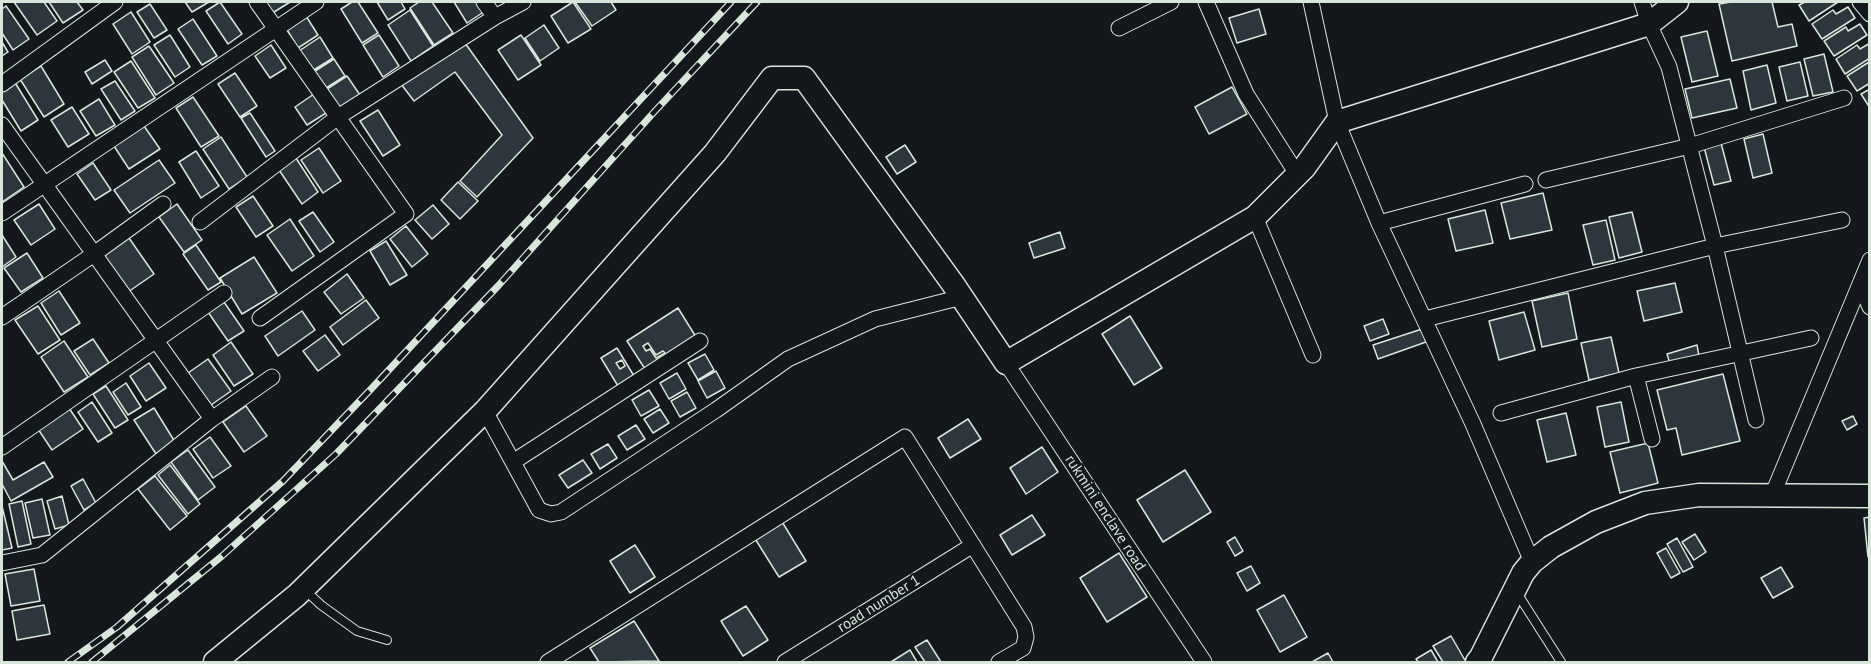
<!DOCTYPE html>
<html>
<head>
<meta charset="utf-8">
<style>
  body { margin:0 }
  #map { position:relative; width:1871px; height:664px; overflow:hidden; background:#14181c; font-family:"PT Sans",sans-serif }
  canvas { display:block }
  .frame { position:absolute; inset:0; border:3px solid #d8e6dc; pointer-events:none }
</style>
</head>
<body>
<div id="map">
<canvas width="1871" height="664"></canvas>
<div class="frame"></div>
</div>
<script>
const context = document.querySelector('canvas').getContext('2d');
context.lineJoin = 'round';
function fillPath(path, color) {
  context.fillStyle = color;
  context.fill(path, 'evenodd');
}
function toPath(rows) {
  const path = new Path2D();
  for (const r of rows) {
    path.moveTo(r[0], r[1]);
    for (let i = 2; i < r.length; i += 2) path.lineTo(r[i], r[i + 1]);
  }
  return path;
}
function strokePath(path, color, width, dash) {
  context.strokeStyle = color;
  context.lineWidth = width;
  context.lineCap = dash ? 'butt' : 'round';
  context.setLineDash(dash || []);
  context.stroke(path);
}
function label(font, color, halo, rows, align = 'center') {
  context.font = font + ' "PT Sans",sans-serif';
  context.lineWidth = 4.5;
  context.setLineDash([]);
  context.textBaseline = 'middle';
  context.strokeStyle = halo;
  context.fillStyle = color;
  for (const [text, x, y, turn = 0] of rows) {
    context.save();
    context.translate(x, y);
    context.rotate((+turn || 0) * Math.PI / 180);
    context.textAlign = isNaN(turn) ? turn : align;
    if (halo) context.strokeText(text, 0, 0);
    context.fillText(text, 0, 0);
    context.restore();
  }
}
const building = toPath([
  [14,2,44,2,57,21,37,35,14,2],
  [49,2,77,2,83,10,63,23,49,2],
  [185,2,209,2,192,12,185,2],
  [220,2,242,34,228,44,206,11,220,2],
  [263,2,290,2,271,14,263,2],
  [352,2,358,2,378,33,362,43,341,9,352,2],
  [377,2,401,2,405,9,388,20,377,2],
  [419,2,432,2,453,33,434,45,410,8,419,2],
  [454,2,479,2,485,11,467,23,454,2],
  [573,2,591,29,568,43,551,16,573,2],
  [575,2,611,2,616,10,592,26,575,2],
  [1731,2,1772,2,1778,27,1792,24,1797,46,1732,61,1719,4,1731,2],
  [1805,2,1838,2,1809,21,1799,5,1805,2],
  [150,4,167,30,154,38,137,12,150,4],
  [6,6,29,39,13,50,2,33,2,9,6,6],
  [1848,7,1855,18,1822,39,1812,24,1833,10,1836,14,1848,7],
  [1259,9,1266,34,1237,43,1229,18,1259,9],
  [410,10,433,46,411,61,388,25,410,10],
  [131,12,150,42,132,54,113,24,131,12],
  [306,16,318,35,298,48,286,28,306,16],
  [193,19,217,56,202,65,178,29,193,19],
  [1860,24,1867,35,1834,56,1824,41,1846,27,1848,31,1860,24],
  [544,25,559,48,540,61,525,38,544,25],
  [1707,31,1718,76,1692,82,1681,37,1707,31],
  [170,35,190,67,175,77,154,45,170,35],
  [379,35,399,66,383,77,363,45,379,35],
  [521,35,541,65,518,80,498,50,521,35],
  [320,37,333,58,312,71,299,51,320,37],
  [2,42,8,52,2,56,2,42],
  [465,43,533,138,477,197,460,181,502,135,455,72,414,101,401,84,465,43],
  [1870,43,1870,58,1845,74,1836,59,1857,45,1860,49,1870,43],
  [271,45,286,68,270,78,255,56,271,45],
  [149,46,174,83,156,95,132,57,149,46],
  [1824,54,1833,92,1813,96,1804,59,1824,54],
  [334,59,345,76,323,90,312,73,334,59],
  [105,60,112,71,92,84,85,72,105,60],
  [131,61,155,98,138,108,114,72,131,61],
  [1800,62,1808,96,1787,101,1779,67,1800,62],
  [1869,62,1870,83,1857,91,1847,76,1869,62],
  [1767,65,1776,103,1751,110,1743,71,1767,65],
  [41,66,64,104,44,117,20,79,41,66],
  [235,73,257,106,240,117,218,84,235,73],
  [347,76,360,95,340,108,327,89,347,76],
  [1730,79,1737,108,1692,118,1685,89,1730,79],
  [14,81,38,120,21,131,2,100,2,89,14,81],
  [115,81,135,111,121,120,101,89,115,81],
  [1232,87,1247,114,1209,134,1195,107,1232,87],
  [1870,89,1870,108,1861,94,1870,89],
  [314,94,326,113,307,125,295,107,314,94],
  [193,97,219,136,201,147,176,108,193,97],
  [99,99,115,125,96,136,80,111,99,99],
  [72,107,89,134,68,147,51,120,72,107],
  [378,110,400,145,383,156,360,121,378,110],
  [250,113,275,151,266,157,241,118,250,113],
  [142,123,160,149,129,169,112,143,142,123],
  [1763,134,1772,173,1753,178,1744,139,1763,134],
  [221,137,247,177,229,189,203,149,221,137],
  [1721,143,1731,181,1714,185,1704,147,1721,143],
  [905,145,916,162,897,174,886,157,905,145],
  [319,148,341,181,323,193,301,160,319,148],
  [196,151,219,186,201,198,179,162,196,151],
  [2,153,24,187,2,202,2,153],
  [294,155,318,192,302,204,277,167,294,155],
  [159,160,175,183,130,213,114,190,159,160],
  [93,163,111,190,95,200,77,174,93,163],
  [458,182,478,201,460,219,441,200,458,182],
  [1543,193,1552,230,1510,239,1501,203,1543,193],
  [253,196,273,226,256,237,236,207,253,196],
  [39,204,55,229,31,245,14,220,39,204],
  [177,204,202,240,184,252,159,217,177,204],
  [433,205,449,224,432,239,415,220,433,205],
  [1485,210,1493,243,1456,251,1448,219,1485,210],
  [313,212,334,242,320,252,299,221,313,212],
  [1632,212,1642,252,1619,258,1609,217,1632,212],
  [290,219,314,256,292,271,267,235,290,219],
  [1606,220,1615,260,1593,265,1583,225,1606,220],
  [406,226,428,254,412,267,390,239,406,226],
  [1060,232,1065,248,1034,258,1029,243,1060,232],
  [2,235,16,257,2,267,2,235],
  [129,238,154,274,128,292,103,256,129,238],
  [386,241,407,275,390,285,370,251,386,241],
  [196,245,221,282,208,290,183,254,196,245],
  [27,253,43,278,21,292,4,268,27,253],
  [254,257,277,293,242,314,220,278,254,257],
  [347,274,364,298,341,314,324,292,347,274],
  [1675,283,1682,312,1644,321,1637,291,1675,283],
  [59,291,80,323,61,335,41,303,59,291],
  [1568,293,1577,339,1542,347,1532,301,1568,293],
  [366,300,379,318,343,345,330,327,366,300],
  [224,302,244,331,228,341,208,312,224,302],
  [38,306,60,340,38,354,15,320,38,306],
  [678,308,696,337,645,369,627,341,678,308],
  [648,343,656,355,663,351,665,353,656,358,650,349,646,351,643,346,648,343],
  [302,311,315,330,278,356,265,336,302,311],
  [1524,312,1535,350,1499,360,1489,321,1524,312],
  [1130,316,1162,368,1134,385,1102,334,1130,316],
  [1383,319,1389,334,1370,341,1364,326,1383,319],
  [1422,329,1426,342,1378,359,1373,345,1422,329],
  [325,335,340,355,318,371,303,351,325,335],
  [1611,337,1619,373,1589,380,1581,343,1611,337],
  [93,339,109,363,90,375,74,351,93,339],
  [64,341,88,377,64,392,41,357,64,341],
  [231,342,253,374,234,386,213,355,231,342],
  [1697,345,1699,356,1670,364,1667,354,1697,345],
  [617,348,634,376,618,386,601,358,617,348],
  [622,360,625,366,620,369,616,363,622,360],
  [705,354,714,370,698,380,688,363,705,354],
  [208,359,231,391,211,405,188,373,208,359],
  [149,363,166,388,146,401,130,376,149,363],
  [716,371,725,388,707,398,698,381,716,371],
  [677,373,686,389,669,399,660,383,677,373],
  [1723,374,1740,441,1682,455,1676,428,1667,430,1657,390,1723,374],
  [126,383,141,407,128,415,113,392,126,383],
  [106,386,128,420,115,428,93,394,106,386],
  [649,390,659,406,641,416,632,400,649,390],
  [687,392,696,408,680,417,671,401,687,392],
  [92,402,112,433,98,442,78,412,92,402],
  [1621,402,1629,442,1605,447,1597,407,1621,402],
  [246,406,267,436,244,452,223,422,246,406],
  [69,408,83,429,52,450,38,429,69,408],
  [154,408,175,442,156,454,134,420,154,408],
  [660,409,669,423,653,433,644,419,660,409],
  [1566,413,1576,455,1547,462,1537,420,1566,413],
  [1853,416,1857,424,1847,430,1842,421,1853,416],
  [968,419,981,439,950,458,938,438,968,419],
  [636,425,645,439,627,450,618,436,636,425],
  [210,437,231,466,213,478,193,449,210,437],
  [1648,443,1658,483,1620,493,1610,452,1648,443],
  [608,444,617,458,600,469,591,454,608,444],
  [1042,447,1058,472,1026,494,1010,468,1042,447],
  [188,450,215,487,198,500,171,462,188,450],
  [583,460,592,473,568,488,559,475,583,460],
  [2,461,13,480,44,462,53,477,11,501,2,484,2,461],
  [170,465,200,504,188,514,158,475,170,465],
  [1185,470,1211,512,1163,542,1137,500,1185,470],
  [155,476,187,516,170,530,138,489,155,476],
  [83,479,96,503,84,510,71,486,83,479],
  [62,496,69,525,55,529,47,501,62,496],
  [42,499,50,535,33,538,25,503,42,499],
  [22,501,31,544,18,547,9,504,22,501],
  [2,506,12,548,2,550,2,506],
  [1032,515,1045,535,1012,555,1000,535,1032,515],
  [1870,517,1870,557,1868,557,1864,518,1870,517],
  [781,520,806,561,779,577,754,537,781,520],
  [1695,534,1706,552,1694,560,1682,542,1695,534],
  [1235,537,1243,551,1235,556,1227,542,1235,537],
  [1677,538,1693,567,1683,572,1667,544,1677,538],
  [635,545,655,577,630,593,610,561,635,545],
  [1666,548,1680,573,1671,578,1657,553,1666,548],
  [1119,553,1147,597,1107,622,1080,578,1119,553],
  [1251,566,1260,583,1247,591,1237,573,1251,566],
  [1781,567,1793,587,1773,598,1761,578,1781,567],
  [34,569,40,601,11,606,5,574,34,569],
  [1284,595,1307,637,1280,652,1257,610,1284,595],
  [44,605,50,634,17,640,12,611,44,605],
  [746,606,768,640,743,656,721,621,746,606],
  [634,621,659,661,599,662,590,648,634,621],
  [1451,636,1466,662,1443,662,1433,646,1451,636],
  [927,640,941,662,925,662,915,647,927,640],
  [910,650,917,662,891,662,910,650],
  [1431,650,1438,662,1418,662,1416,659,1431,650],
  [1328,653,1333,662,1312,662,1328,653]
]);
fillPath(building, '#2c363c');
strokePath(building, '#d8e6dc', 1.5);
const lane = toPath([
  [305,590,321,605,357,631,387,640],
  [1517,593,1561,662]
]);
const street = toPath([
  [257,2,406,214,260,318],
  [484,2,495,17],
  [1206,2,1246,94,1297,174],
  [1311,2,1337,122,1379,223,1473,424,1532,562],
  [1642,2,1649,24,1669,67,1715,246,1756,420],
  [1860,2,1870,14],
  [1119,28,1171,2],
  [2,84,115,2],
  [2,125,212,419],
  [1546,180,1690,146,1844,98],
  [2,213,316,2],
  [1255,217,1313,355],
  [200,222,338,117,495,17,523,2],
  [1379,223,1525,184],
  [1860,284,1870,307],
  [2,317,94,254,163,204],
  [1425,319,1715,246,1842,220],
  [1006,363,1204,662],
  [1636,376,1652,439],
  [485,411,539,510,551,514,561,512,716,410,788,359,875,319,962,297],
  [1501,413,1636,376,1811,338],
  [2,447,224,293],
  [513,462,700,341],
  [1772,496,1870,260],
  [2,563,42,555,212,419,272,377],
  [548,662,905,437,1024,627,1026,637,1023,648,999,662],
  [785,662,973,545]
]);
const secondary = toPath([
  [215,662,297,595,485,411,715,153,772,78,804,78,953,284,1006,363,1255,217,1304,168,1337,122,1649,24,1677,2],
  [1477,662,1481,657,1523,573,1532,562,1551,547,1596,522,1645,503,1699,495,1870,496]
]);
strokePath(lane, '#d8e6dc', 10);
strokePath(street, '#d8e6dc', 17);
strokePath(secondary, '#d8e6dc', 25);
strokePath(lane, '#14181c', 8);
strokePath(street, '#14181c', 15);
strokePath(secondary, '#14181c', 22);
const rail = toPath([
  [68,662,117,627,283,481,373,387,731,2],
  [92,662,222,556,336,454,498,286,655,111,757,2]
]);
strokePath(rail, '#d8e6dc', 7);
strokePath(rail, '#14181c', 4.5, [14]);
label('15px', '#d8e6dc', '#14181c', [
  ["rukmini enclave road",1105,513,57],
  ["road number 1",879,604,-32]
]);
</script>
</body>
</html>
